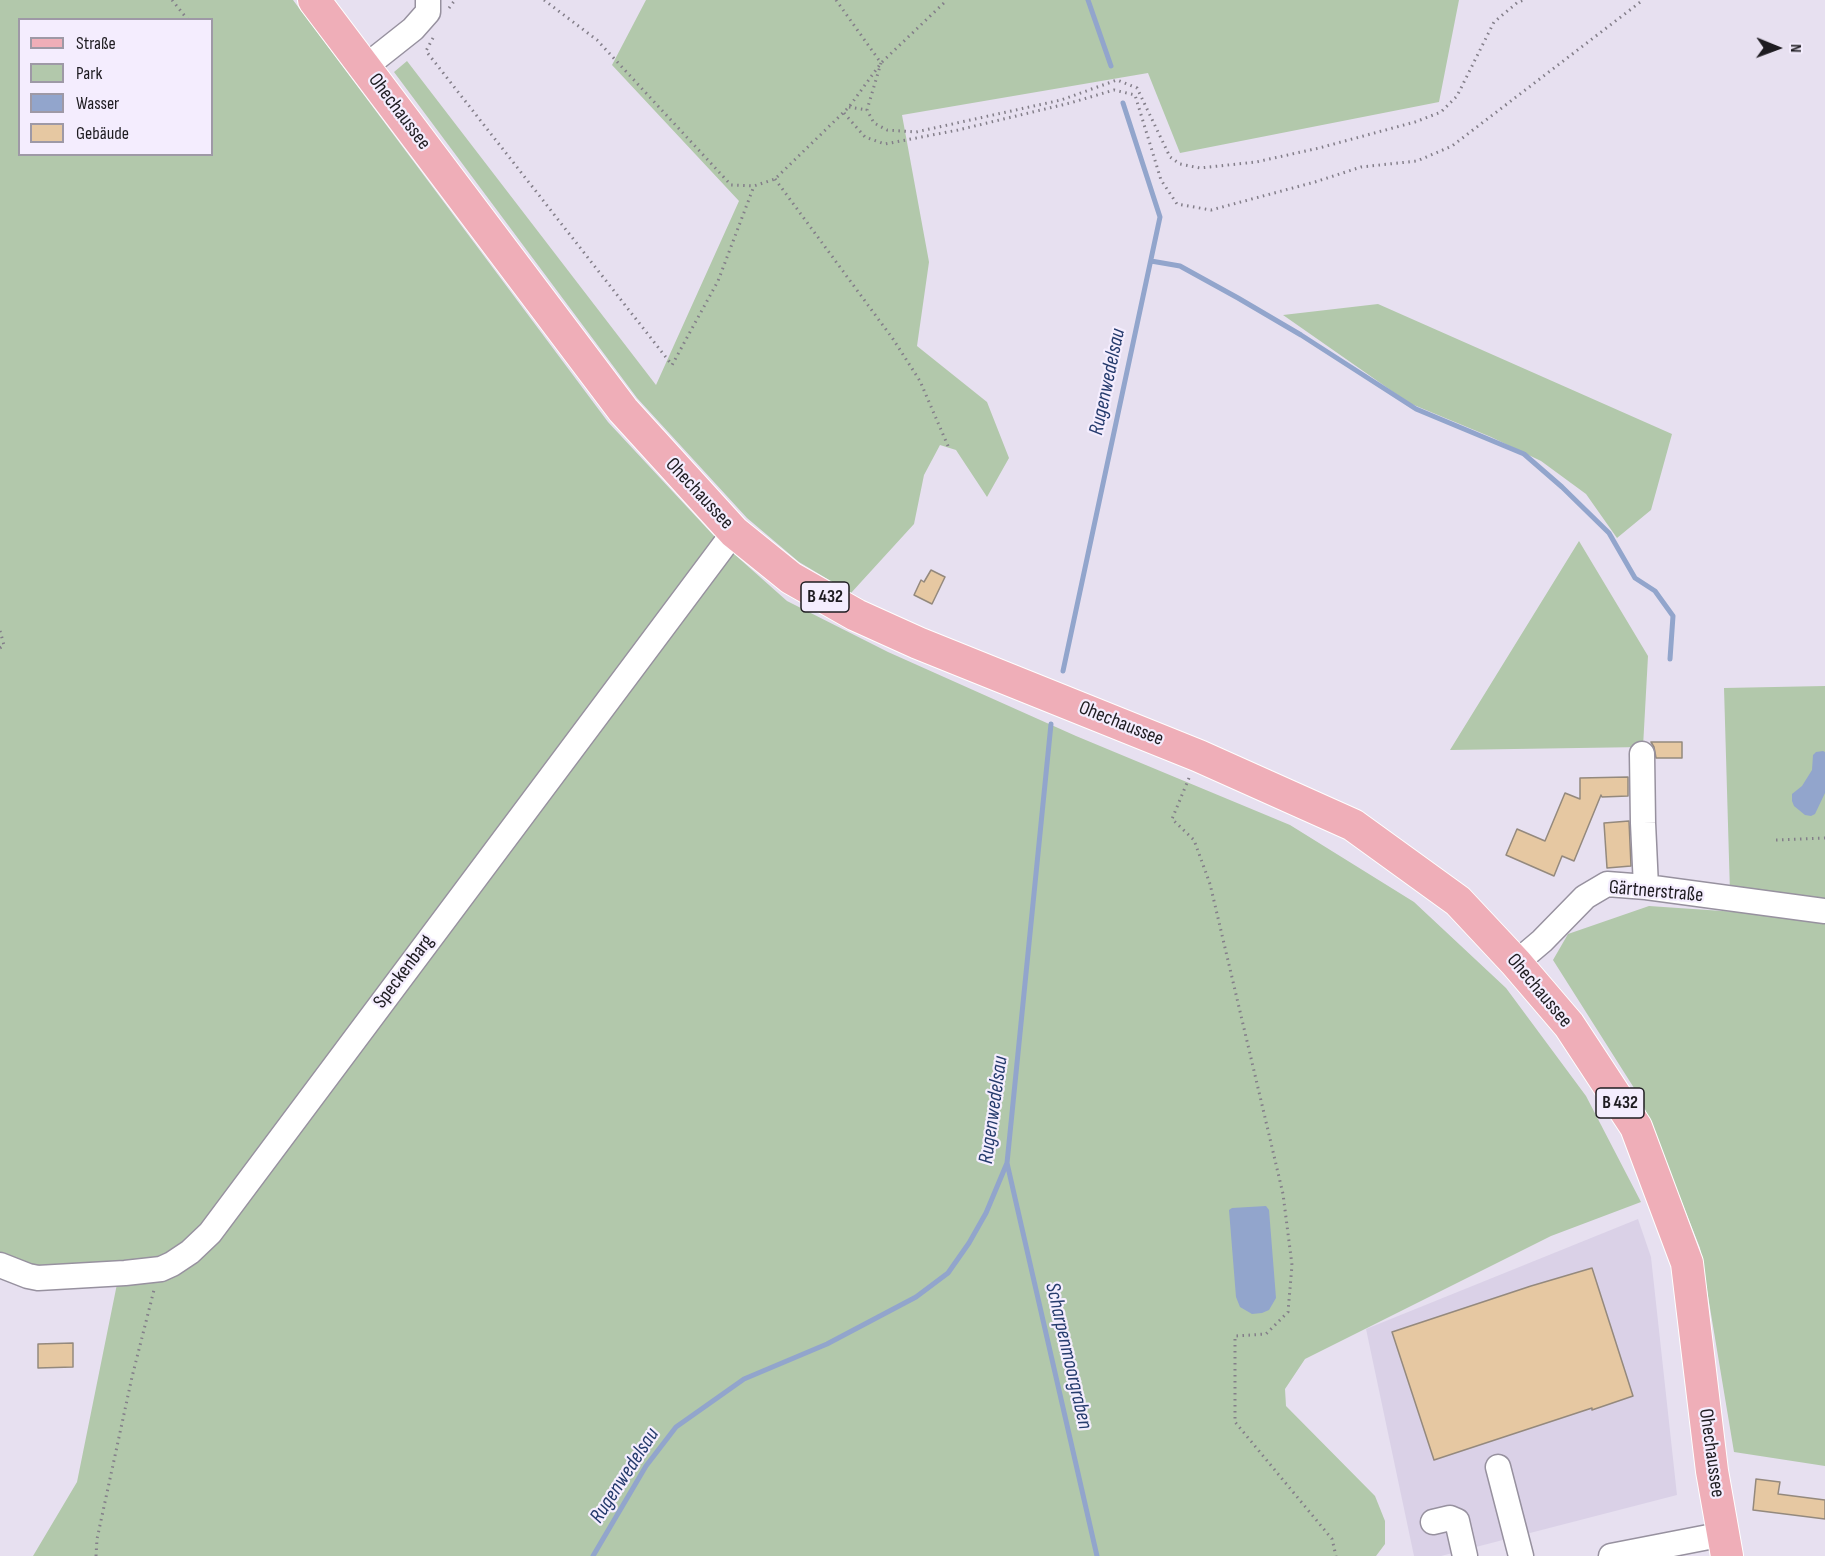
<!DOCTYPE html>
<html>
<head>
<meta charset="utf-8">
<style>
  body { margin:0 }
  #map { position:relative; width:1825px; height:1556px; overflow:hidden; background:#e7e0f0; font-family:"Sofia Sans Condensed",sans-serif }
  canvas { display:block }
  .legend { position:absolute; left:18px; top:18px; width:195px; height:138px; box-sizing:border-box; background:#f4edfe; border:2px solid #9e99a6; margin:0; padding:8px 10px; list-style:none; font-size:18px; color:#1e1c21 }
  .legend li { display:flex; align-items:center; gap:12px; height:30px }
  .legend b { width:30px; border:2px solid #9e99a6 }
  .north { position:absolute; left:1747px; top:18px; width:60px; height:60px; -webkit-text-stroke:4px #f4edfe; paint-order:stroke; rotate:91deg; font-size:16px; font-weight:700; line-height:24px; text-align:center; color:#1e1c21 }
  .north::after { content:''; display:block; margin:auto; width:21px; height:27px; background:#1e1c21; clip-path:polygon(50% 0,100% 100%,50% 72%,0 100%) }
</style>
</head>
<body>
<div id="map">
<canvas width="1825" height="1556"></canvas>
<ul class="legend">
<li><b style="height:8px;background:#efaeb8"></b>Straße</li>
<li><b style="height:16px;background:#b2c8ab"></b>Park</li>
<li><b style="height:16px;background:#92a5cc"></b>Wasser</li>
<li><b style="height:16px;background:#e6c8a2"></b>Gebäude</li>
</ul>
<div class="north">N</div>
</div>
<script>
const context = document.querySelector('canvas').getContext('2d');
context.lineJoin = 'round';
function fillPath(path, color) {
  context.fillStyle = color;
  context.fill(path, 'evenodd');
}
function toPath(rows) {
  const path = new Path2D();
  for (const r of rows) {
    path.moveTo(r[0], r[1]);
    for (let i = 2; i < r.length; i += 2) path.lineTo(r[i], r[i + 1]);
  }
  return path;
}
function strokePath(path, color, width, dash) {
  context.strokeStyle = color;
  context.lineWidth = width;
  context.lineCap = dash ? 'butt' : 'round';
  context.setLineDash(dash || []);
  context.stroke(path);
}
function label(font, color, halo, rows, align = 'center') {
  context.font = font + ' "Sofia Sans Condensed",sans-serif';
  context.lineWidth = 4.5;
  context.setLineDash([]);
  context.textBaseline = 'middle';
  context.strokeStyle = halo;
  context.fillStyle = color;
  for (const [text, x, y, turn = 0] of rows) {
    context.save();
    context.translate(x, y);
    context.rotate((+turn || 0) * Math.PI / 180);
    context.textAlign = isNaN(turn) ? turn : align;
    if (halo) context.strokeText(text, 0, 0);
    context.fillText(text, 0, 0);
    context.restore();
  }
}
fillPath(toPath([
  [1638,1219,1651,1257,1677,1495,1441,1556,1414,1556,1366,1329]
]), '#dad1e7');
fillPath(toPath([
  [0,0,293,0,608,422,715,537,787,601,888,652,1076,736,1290,825,1414,902,1506,988,1586,1096,1641,1202,1551,1236,1305,1359,1285,1389,1286,1406,1375,1496,1385,1521,1385,1544,1376,1556,33,1556,77,1482,118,1279,37,1271,0,1256],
  [20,20,212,20,212,154,20,154],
  [646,0,1459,0,1439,102,1180,153,1148,73,902,115,929,262,917,346,987,402,1009,458,987,497,956,450,940,445,924,475,914,524,851,593,799,562,747,518,637,398,394,72,407,61,656,385,739,201,612,65],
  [1378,304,1672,434,1651,510,1617,538,1586,494,1541,461,1491,437,1409,403,1283,315],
  [1579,541,1648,656,1643,747,1450,750],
  [1825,686,1825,903,1730,893,1724,688],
  [1649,906,1825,918,1825,1466,1734,1452,1700,1248,1641,1099,1553,960,1568,934]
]), '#b2c8ab');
fillPath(toPath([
  [1823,751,1825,752,1825,793,1815,814,1811,816,1805,815,1794,806,1792,801,1792,794,1802,786,1812,770,1813,755,1816,752],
  [1266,1206,1269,1210,1276,1298,1269,1310,1262,1313,1252,1314,1240,1307,1236,1297,1229,1210,1232,1208]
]), '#92a5cc');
strokePath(toPath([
  [1088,0,1111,66],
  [1151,261,1180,266,1238,298,1301,335,1416,409,1524,454,1562,487,1609,533,1635,578,1655,591,1673,616,1670,659],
  [1063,671,1160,217,1123,103],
  [1007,1163,1097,1556],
  [593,1556,646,1466,676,1427,744,1379,827,1344,916,1297,948,1273,969,1243,986,1213,1007,1163,1051,724]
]), '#92a5cc', 5);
const building = toPath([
  [931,570,945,577,932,604,914,595,921,580,924,582,931,570],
  [1651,742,1682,742,1682,758,1656,758,1654,747,1651,742],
  [1628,777,1628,796,1602,797,1601,795,1574,861,1562,856,1554,876,1506,855,1517,829,1545,841,1565,793,1580,799,1580,778,1628,777],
  [1629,821,1631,866,1607,868,1604,823,1629,821],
  [1592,1268,1633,1396,1592,1410,1592,1408,1434,1460,1392,1332,1531,1286,1592,1268],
  [73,1343,73,1367,38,1368,38,1344,73,1343],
  [1756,1479,1780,1482,1778,1494,1825,1500,1825,1519,1753,1510,1756,1479]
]);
fillPath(building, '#e6c8a2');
strokePath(building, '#94897d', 1.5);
const minor = toPath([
  [365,67,413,29,428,12,428,0],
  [1642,754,1643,823,1646,887],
  [1516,963,1542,941,1585,897,1607,884,1646,887,1825,911],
  [0,1265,28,1276,38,1278,125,1273,161,1269,172,1264,190,1252,210,1233,734,532],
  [1498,1467,1521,1556],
  [1433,1522,1450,1518,1457,1521,1465,1556],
  [1611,1556,1724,1534]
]);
const major = toPath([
  [314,0,623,410,734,532,791,578,856,615,918,643,1199,756,1353,825,1458,901,1516,963,1569,1025,1636,1127,1687,1263,1712,1471,1727,1556]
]);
strokePath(minor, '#97919f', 27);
strokePath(major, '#fff', 34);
strokePath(toPath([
  [172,0,188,20],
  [544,0,597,40,731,185,754,186,775,179,849,107,881,63,947,0],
  [836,0,881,63],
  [449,8,455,0],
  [433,38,426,51,672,365,718,281,754,186],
  [881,63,867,110,874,123,887,130,916,132,1061,100,1117,80,1137,88,1170,157,1180,164,1200,168,1256,162,1319,148,1415,122,1441,112,1457,96,1494,22,1518,2,1524,0],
  [849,107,867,110],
  [844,113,865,137,885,144,958,130,1070,103,1114,90,1135,95,1161,180,1177,204,1211,210,1315,182,1361,167,1417,161,1452,146,1643,0],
  [775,179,893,339,920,381,948,446],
  [0,631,4,645,0,648],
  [1189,778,1172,819,1194,840,1210,884,1283,1194,1292,1265,1288,1312,1266,1334,1235,1336,1235,1422,1332,1539,1336,1556],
  [1776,840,1825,838],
  [96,1556,97,1539,132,1377,154,1290]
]), '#837e89', 3, [1.5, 4.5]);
strokePath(minor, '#fff', 24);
strokePath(major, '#efaeb8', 32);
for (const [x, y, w] of [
  [825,597,48],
  [1620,1103,48]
]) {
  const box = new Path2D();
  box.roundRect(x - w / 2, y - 15, w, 30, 4.5);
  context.fillStyle = '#f4edfe';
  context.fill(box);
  strokePath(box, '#1e1c21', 1.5);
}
label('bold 18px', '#1e1c21', null, [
  ["B 432",825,597],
  ["B 432",1620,1103]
]);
label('20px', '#1e1c21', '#f4edfe', [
  ["Ohechaussee",399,112,53],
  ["Ohechaussee",699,494,47],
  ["Ohechaussee",1121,724,22],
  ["Gärtnerstraße",1656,892,5],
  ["Speckenbarg",404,972,-53],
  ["Ohechaussee",1539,991,50],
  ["Ohechaussee",1711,1453,82]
]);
label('italic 21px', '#253b6d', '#f4edfe', [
  ["Rugenwedelsau",1108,382,-78],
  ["Rugenwedelsau",994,1110,-82],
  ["Scharpenmoorgraben",1068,1356,77],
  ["Rugenwedelsau",625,1476,-57]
]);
</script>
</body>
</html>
